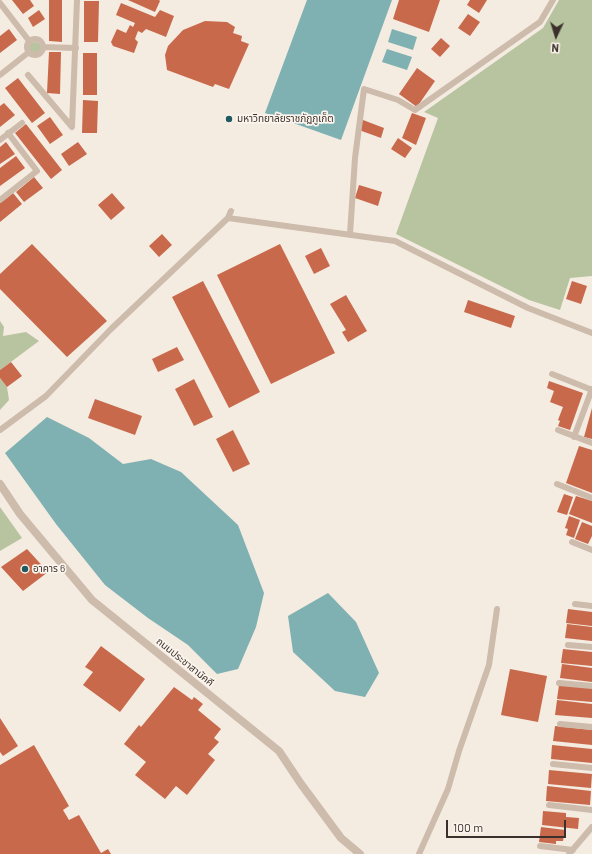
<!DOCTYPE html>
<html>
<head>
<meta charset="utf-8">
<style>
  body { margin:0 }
  #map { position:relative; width:592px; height:854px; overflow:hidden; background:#f4ebe1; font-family:Barlow,sans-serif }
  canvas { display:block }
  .north { position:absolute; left:536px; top:16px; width:40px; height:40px; -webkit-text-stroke:3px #fbf5ee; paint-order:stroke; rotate:184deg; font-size:11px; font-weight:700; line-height:16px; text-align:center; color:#3b302b }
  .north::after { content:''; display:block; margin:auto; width:14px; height:18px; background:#3b302b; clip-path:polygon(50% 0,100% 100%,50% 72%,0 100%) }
  .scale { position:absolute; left:446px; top:820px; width:120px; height:18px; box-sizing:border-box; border:2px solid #3b302b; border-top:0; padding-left:5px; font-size:12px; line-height:14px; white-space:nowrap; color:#3b302b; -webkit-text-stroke:3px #fbf5ee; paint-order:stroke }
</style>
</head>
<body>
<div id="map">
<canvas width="592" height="854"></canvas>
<div class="north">N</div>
<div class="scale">100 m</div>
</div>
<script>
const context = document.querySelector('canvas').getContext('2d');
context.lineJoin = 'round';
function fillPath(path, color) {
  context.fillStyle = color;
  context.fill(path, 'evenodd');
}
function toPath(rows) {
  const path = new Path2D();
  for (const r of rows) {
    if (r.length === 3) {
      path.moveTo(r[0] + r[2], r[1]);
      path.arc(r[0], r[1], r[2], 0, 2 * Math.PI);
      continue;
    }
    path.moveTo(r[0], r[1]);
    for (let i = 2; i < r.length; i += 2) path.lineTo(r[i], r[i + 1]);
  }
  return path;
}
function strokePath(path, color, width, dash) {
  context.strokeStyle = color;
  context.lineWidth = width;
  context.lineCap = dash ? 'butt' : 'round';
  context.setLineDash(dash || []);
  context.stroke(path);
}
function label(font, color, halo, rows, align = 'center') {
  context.font = font + ' Barlow,"Noto Sans Thai",sans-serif';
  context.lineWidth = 3.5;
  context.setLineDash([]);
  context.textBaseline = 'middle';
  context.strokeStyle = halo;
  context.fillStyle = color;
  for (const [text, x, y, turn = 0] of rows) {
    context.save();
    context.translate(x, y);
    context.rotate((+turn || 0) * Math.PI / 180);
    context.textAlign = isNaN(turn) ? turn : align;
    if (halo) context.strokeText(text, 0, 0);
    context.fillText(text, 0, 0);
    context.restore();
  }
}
fillPath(toPath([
  [559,0,592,0,592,276,570,278,560,310,529,300,396,234,438,118,424,112,543,28],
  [35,48,6],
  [0,321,4,327,3,336,26,332,39,341,0,370],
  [0,378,7,387,9,400,0,410],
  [0,507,22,538,0,551]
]), '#b8c4a0');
fillPath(toPath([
  [307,0,392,0,341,140,265,113],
  [392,29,417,37,413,50,388,42],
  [387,49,412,57,407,70,382,62],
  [47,417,89,438,123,464,151,459,181,472,238,525,264,593,256,627,238,669,217,674,188,645,148,618,105,585,56,524,5,453],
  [328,593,356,622,379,673,365,697,335,691,293,652,288,616]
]), '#7fb0b2');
fillPath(toPath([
  [12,0,30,0,34,6,23,14],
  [49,0,62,0,62,42,49,41],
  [128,0,159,0,160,1,155,12],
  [399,0,440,0,429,32,393,19],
  [470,0,487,0,479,13,467,5],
  [84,1,99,1,98,42,84,42],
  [121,3,155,17,160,10,174,16,166,37,146,29,142,33,138,31,135,39,138,42,134,53,113,46,111,42,117,29,126,33,130,25,133,27,135,23,116,15],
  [39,10,45,19,33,27,28,18],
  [468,14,480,22,470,36,458,28],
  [205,21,227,22,235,27,233,33,242,36,241,41,249,44,229,89,215,84,213,87,167,70,165,55,168,46,183,30],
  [9,29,17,40,0,53,0,36],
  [441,38,450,46,440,57,431,49],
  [49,52,61,52,60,94,47,93],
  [83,53,97,53,97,95,83,95],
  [417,68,435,81,417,107,399,94],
  [18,78,45,113,32,123,5,88],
  [83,100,98,101,97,133,82,133],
  [4,103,15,115,0,127,0,106],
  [412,113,426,118,416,145,402,138],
  [50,117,63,135,50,144,37,126],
  [363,120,384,128,381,138,359,130],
  [26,124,62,170,51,179,15,133],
  [398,138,412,148,405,158,391,149],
  [6,142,15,154,0,164,0,147],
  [78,142,87,154,69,166,61,154],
  [16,156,25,168,0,186,0,168],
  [34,177,43,188,24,202,16,192],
  [359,185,382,192,378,206,355,198],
  [13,193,22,204,0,222,0,203],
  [112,193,125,208,111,220,98,205],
  [162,234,172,245,159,257,149,246],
  [32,244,107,321,67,357,0,289,0,274],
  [280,244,335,353,271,384,217,275],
  [321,248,330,266,314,274,305,256],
  [203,281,260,392,229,408,172,297],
  [572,281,587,286,581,304,566,299],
  [346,295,367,331,348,342,342,332,346,330,330,304],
  [468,300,515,316,511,328,464,312],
  [177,347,184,360,158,372,152,359],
  [11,362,22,376,7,387,0,378,0,370],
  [194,379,213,417,194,426,175,389],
  [549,381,583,393,570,430,558,426,560,421,558,420,563,407,550,402,554,391,547,388],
  [95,399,142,416,135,435,88,418],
  [592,408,592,439,584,437],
  [233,430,250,464,233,472,216,439],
  [579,446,592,450,592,493,566,483],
  [564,494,573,497,567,515,557,512],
  [576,496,592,501,592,523,569,514],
  [569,516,580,520,574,538,566,535,568,529,565,528],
  [582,522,592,526,592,536,588,544,575,539],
  [27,549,48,572,23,591,1,567],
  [568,609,592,612,592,626,566,623],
  [567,624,592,627,592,641,565,638],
  [101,646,145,679,120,712,83,685,93,672,85,667],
  [563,649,592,652,592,666,561,663],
  [562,664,592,668,592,682,560,678],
  [510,669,547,676,538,722,501,715],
  [559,685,592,688,592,702,557,699],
  [174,687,192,700,194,697,203,704,198,710,221,729,214,738,219,742,208,754,215,760,187,795,176,786,165,799,135,775,146,762,124,744,139,725,141,727],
  [557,700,592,704,592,718,555,715],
  [0,718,18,746,3,756,0,752],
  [555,726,592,730,592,745,553,741],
  [34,745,69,806,63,810,69,820,79,815,101,853,108,849,111,854,0,854,0,765],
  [552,745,592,749,592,763,551,759],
  [549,770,592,774,591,788,548,784],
  [547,786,591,791,590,805,546,801],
  [543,811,566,813,566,817,579,818,578,829,542,825],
  [541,827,565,830,563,841,556,841,556,844,539,842]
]), '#c8694b');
strokePath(toPath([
  [0,3,30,42],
  [35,47,8],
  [43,47,76,48],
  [0,75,29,52],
  [28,75,72,127,77,0],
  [0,140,22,123],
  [0,200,37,171,8,133],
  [228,218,395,241,528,308,592,333],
  [350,234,355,158,364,89,398,100,415,110,540,22,553,0],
  [552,374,592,390],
  [0,430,46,396,111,329,228,218,231,211],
  [558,430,592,443],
  [574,437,592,389],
  [557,484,592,498],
  [572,542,592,550],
  [575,604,592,606],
  [568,645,592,647],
  [559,683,592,686],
  [560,724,592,727],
  [553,764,592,768],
  [549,805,592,810],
  [540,846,573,850],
  [419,854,448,789,459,751,489,665,497,609],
  [569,854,592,827]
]), '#cdbbac', 6);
strokePath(toPath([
  [0,484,20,514,92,600,279,751,301,784,341,838,360,854]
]), '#cdbbac', 8);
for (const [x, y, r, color] of [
  [229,119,4,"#1f5a5e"],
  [25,569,4,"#1f5a5e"]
]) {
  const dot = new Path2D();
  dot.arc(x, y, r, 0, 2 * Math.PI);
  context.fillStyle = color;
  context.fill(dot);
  strokePath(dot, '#fbf5ee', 1.5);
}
label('10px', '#3b302b', '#fbf5ee', [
  ["มหาวิทยาลัยราชภัฏภูเก็ต",237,119],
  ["อาคาร 6",33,569]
], 'left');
label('10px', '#3b302b', '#fbf5ee', [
  ["ถนนประชาสามัคคี",185,662,39]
]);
</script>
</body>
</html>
